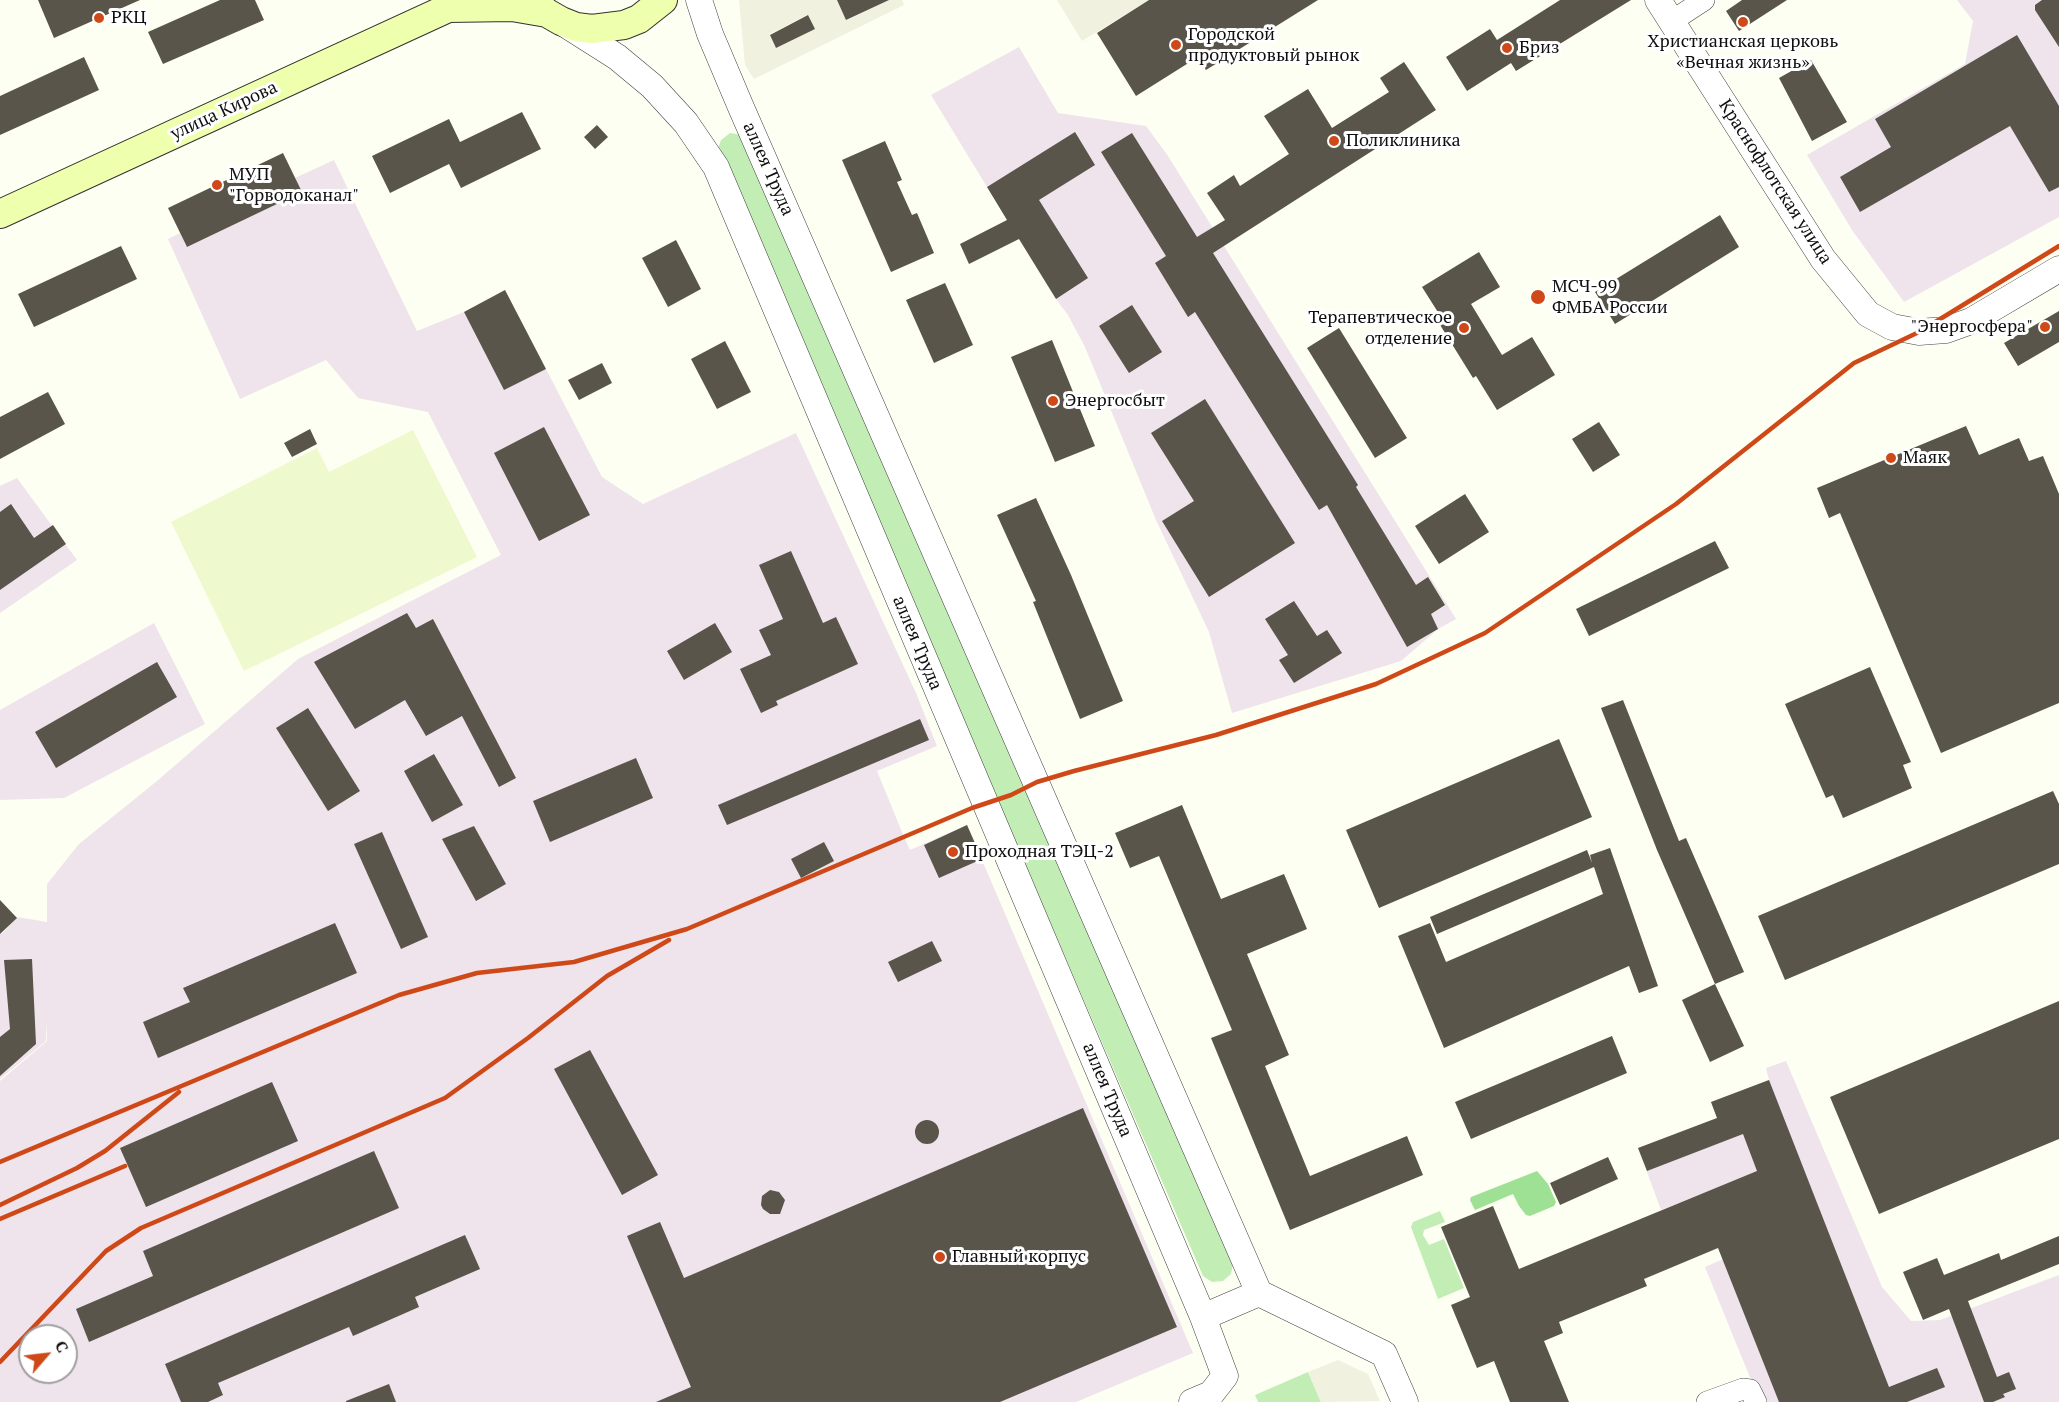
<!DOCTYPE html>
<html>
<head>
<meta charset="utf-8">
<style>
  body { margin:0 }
  #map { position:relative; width:2059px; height:1402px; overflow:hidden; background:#fdfff2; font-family:"PT Serif",serif }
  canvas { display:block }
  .north { position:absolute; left:18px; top:1324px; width:60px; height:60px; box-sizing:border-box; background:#fff; border:2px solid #9f9f9f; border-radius:50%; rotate:62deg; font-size:16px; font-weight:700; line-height:24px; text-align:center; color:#0f0f0f }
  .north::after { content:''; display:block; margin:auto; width:21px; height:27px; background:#cf4918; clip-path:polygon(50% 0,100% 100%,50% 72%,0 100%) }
</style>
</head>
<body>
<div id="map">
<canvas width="2059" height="1402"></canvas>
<div class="north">С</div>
</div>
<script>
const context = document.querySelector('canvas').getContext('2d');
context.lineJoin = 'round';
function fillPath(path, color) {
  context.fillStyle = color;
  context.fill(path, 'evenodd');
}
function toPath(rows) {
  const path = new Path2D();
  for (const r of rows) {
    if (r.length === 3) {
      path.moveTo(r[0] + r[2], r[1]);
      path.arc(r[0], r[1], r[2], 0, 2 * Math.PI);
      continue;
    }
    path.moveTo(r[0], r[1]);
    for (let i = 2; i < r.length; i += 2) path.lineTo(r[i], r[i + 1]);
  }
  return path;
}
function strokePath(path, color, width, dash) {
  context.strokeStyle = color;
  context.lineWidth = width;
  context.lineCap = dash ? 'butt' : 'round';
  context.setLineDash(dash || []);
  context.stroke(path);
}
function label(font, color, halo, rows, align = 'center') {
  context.font = font + ' "PT Serif",serif';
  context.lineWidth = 6;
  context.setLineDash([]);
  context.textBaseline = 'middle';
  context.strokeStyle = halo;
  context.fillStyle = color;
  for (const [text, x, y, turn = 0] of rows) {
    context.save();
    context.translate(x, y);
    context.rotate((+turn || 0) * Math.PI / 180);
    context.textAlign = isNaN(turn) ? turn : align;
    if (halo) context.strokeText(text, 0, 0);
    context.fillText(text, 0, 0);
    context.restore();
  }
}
fillPath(toPath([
  [1957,0,2059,0,2059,217,1904,302,1852,230,1807,155,1965,64,1973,21],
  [1019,47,1058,113,1146,126,1168,156,1456,619,1438,629,1401,661,1232,713,1209,632,1156,520,1085,347,1068,315,1056,299,987,187,931,95],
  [334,160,417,331,464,312,505,290,602,477,643,504,796,433,916,693,937,746,877,771,904,837,910,850,967,825,1193,1353,1076,1402,0,1402,0,1081,47,1041,46,1019,46,1041,0,1079,0,932,2,934,17,917,47,922,47,884,79,844,157,781,298,659,501,555,428,412,358,398,326,360,240,399,168,239,180,233,187,247,301,192,295,178],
  [30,1336,66,1336,66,1372,30,1372],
  [17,478,77,560,0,613,0,486],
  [154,623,205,724,64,798,0,800,0,710],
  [1786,1061,1882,1287,1911,1321,1940,1320,2059,1275,2059,1402,1760,1402,1705,1267,1758,1244,1736,1180,1661,1210,1638,1148,1717,1118,1711,1102,1769,1080,1766,1068]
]), '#efe3ec');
fillPath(toPath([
  [413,430,477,557,244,671,171,522,317,448,329,472]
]), '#eff9ce');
fillPath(toPath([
  [730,133,742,135,1233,1264,1231,1274,1223,1281,1212,1282,1203,1276,717,151,721,140],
  [1440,1211,1445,1222,1424,1230,1423,1235,1429,1245,1444,1239,1464,1288,1438,1299,1411,1227,1413,1222],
  [1308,1372,1321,1402,1258,1402,1255,1395]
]), '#c2eeb6');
fillPath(toPath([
  [1537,1171,1548,1184,1556,1202,1554,1206,1530,1216,1526,1215,1519,1206,1513,1194,1475,1210,1470,1200,1471,1197]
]), '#9ee194');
fillPath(toPath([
  [739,0,837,0,847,20,889,0,902,0,904,5,754,79,745,65],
  [807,15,814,29,776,48,770,34],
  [1057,0,1149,0,1082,41],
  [1338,1360,1368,1374,1380,1401,1321,1402,1308,1372]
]), '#f0f1de');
fillPath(toPath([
  [38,0,140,0,54,38],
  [220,0,255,0,264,20,163,64,148,32],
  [837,0,889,0,846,20],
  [1149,0,1318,0,1206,70,1198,57,1136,96,1097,33],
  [1560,0,1631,0,1516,71,1511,63,1467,91,1446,57,1490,29,1497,40],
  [1742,0,1787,0,1739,31,1726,11],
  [2042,0,2059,0,2059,47,2035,10,2035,5],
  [808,15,815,29,776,48,770,35],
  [2017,35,2059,106,2059,187,2049,192,2010,126,1860,212,1840,177,1891,147,1875,119],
  [84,57,99,90,0,135,0,96],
  [1811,60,1847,122,1812,141,1779,78],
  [1404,62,1436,110,1213,253,1358,485,1356,487,1416,585,1428,577,1445,605,1431,614,1438,629,1407,647,1327,505,1319,510,1195,312,1188,317,1155,263,1166,256,1101,152,1132,133,1197,237,1225,220,1207,193,1234,175,1240,186,1289,154,1264,116,1308,89,1332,128,1389,92,1380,78],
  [522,112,541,149,461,188,449,164,390,193,372,156,449,119,460,142],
  [597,125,608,137,595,149,584,137],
  [1075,132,1095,165,1039,200,1088,278,1056,299,1019,239,969,264,960,244,1007,220,987,187],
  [885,141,902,180,897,182,912,215,917,213,934,253,891,272,842,160],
  [283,153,302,192,187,247,168,208],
  [1720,215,1739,247,1615,324,1595,292],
  [676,240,701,289,668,307,642,258],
  [121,246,137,279,34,327,18,294],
  [1479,252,1500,287,1471,304,1502,355,1532,337,1555,375,1497,410,1476,376,1473,378,1437,320,1441,317,1422,287],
  [945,283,973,345,934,363,906,300],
  [505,290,546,369,504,390,464,312],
  [1132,305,1162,352,1129,373,1099,326],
  [2059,311,2059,342,2018,366,2004,343],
  [1339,328,1407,438,1375,458,1307,348],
  [1052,340,1095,446,1055,462,1011,357],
  [725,341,751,392,717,409,691,359],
  [602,363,612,383,579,400,568,380],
  [48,392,65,424,0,459,0,417],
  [1205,399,1295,543,1209,597,1162,521,1194,501,1151,433],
  [1599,422,1620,455,1593,472,1572,439],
  [1966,426,1979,455,2019,438,2029,461,2043,456,2059,494,2059,703,1941,753,1840,513,1829,518,1817,488],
  [544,427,590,515,539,541,494,453],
  [310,429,317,444,292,457,284,443],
  [1465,494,1489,532,1439,564,1415,526],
  [1036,498,1071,575,1123,701,1080,719,1033,602,1036,601,997,515],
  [11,504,34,538,53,525,66,544,0,590,0,512],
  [1715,541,1729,568,1589,636,1576,609],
  [791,551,823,623,836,617,858,664,776,701,778,705,761,713,740,669,771,655,759,630,783,619,759,565],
  [1294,601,1317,636,1327,630,1342,653,1294,683,1279,660,1288,655,1265,619],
  [407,613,416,628,433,619,516,778,499,787,462,716,426,736,405,700,355,729,314,662],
  [715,623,732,652,684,680,667,651],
  [157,662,177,697,56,768,35,732],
  [1870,667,1911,762,1903,765,1912,788,1843,818,1833,795,1826,798,1785,704],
  [1623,700,1679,841,1686,838,1744,972,1715,984,1657,850,1601,708],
  [308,708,360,791,328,811,276,728],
  [920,719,929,740,727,825,718,805],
  [1559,739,1592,817,1379,908,1346,830],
  [434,754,463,805,432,822,404,771],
  [636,758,653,798,550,842,533,801],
  [2053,791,2059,804,2059,864,1785,980,1758,916],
  [1182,805,1221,899,1284,874,1307,929,1247,954,1289,1055,1265,1066,1310,1176,1407,1136,1423,1175,1290,1230,1211,1038,1232,1030,1159,856,1130,868,1115,833],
  [967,825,982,859,939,878,924,845],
  [474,826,506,884,476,901,442,839],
  [382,832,428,937,401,949,354,844],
  [824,842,834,861,801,878,791,859],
  [1610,848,1658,986,1639,993,1629,966,1444,1048,1398,936,1430,923,1446,962,1603,894,1594,867,1437,934,1430,917,1587,850,1592,863,1590,855],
  [0,900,17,918,0,934],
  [335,923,357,973,158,1058,143,1022,190,1002,183,988],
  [932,941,942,961,898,982,888,962],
  [32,959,36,1044,0,1076,0,1037,10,1029,4,960],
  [1715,984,1744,1046,1710,1062,1682,1000],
  [2059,1001,2059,1139,1879,1214,1830,1097],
  [1612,1036,1627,1073,1471,1139,1455,1102],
  [590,1050,658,1175,622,1195,554,1069],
  [1769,1080,1889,1387,1937,1368,1945,1387,1907,1402,1779,1402,1718,1248,1644,1279,1647,1286,1559,1322,1563,1333,1544,1341,1569,1402,1510,1402,1494,1361,1477,1368,1451,1305,1470,1297,1441,1227,1493,1206,1519,1269,1757,1171,1743,1134,1647,1171,1638,1148,1717,1118,1711,1102],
  [272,1082,298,1141,146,1207,120,1148],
  [1083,1108,1177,1327,1000,1402,656,1402,691,1387,627,1236,660,1222,684,1278],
  [927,1132,12],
  [374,1151,399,1208,89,1342,76,1309,153,1276,143,1251],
  [1608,1157,1618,1179,1560,1205,1550,1183],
  [770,1190,779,1192,785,1200,780,1214,770,1214,763,1209,761,1205,762,1196],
  [465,1235,480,1269,415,1297,419,1307,353,1336,349,1327,218,1383,223,1395,208,1402,181,1402,165,1364],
  [2059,1236,2059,1264,1968,1301,1997,1377,2009,1372,2016,1389,2003,1394,2005,1397,1993,1402,1984,1402,1949,1309,1923,1320,1903,1272,1937,1258,1944,1275,1999,1253,2001,1260],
  [389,1384,396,1402,346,1402,346,1401]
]), '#59554a');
const minor = toPath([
  [1672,21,1704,0],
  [1707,1402,1743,1389,1750,1390,1756,1402]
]);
const tertiary = toPath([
  [699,0,710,34,740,105,1259,1293,1384,1354,1405,1402],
  [1658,0,1823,259,1868,314,1892,327,1919,332,1946,330,1971,321,2059,269],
  [565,24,617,57,652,86,686,123,716,167,1203,1317,1225,1376,1211,1394,1192,1402],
  [1203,1317,1259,1293]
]);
const secondary = toPath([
  [532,0,547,13,561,21,576,27,592,29,624,25,639,19,663,0],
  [448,8,512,7,547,13],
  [0,214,448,8,459,0]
]);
strokePath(minor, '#424242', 22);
strokePath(tertiary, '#424242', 27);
strokePath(secondary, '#313131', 30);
strokePath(minor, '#fff', 21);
strokePath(tertiary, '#fff', 26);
strokePath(secondary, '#eeffad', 28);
strokePath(toPath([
  [0,1162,399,995,477,973,574,962,687,929,972,808,1011,795,1037,782,1074,771,1216,735,1376,684,1485,633,1676,504,1854,363,1919,332,2059,246],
  [0,1205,77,1168,105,1151,179,1092],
  [0,1219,125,1166],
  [0,1362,106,1251,141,1228,445,1098,528,1038,607,976,669,940]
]), '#cf4918', 4.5);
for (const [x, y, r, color] of [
  [99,18,6,"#cf4918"],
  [1743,22,6,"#cf4918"],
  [1176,45,6,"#cf4918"],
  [1507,48,6,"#cf4918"],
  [1334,141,6,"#cf4918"],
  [217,185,6,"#cf4918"],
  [1538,297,8,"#cf4918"],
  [2045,327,6,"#cf4918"],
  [1464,328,6,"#cf4918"],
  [1053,401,6,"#cf4918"],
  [1891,458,6,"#cf4918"],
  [953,852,6,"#cf4918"],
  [940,1257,6,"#cf4918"]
]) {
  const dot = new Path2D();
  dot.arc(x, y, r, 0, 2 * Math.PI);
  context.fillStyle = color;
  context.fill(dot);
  strokePath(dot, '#fff', 2);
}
label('18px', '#0f0f0f', '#fff', [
  ["РКЦ",111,18],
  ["Городской",1188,35],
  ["продуктовый рынок",1188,56],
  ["Христианская церковь",1743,42,"center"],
  ["«Вечная жизнь»",1743,63,"center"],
  ["Бриз",1519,48],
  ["Поликлиника",1346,141],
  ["МУП",229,175],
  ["\"Горводоканал\"",229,196],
  ["МСЧ-99",1552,287],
  ["ФМБА России",1552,308],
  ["Терапевтическое",1452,318,"right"],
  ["отделение",1452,339,"right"],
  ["\"Энергосфера\"",2033,327,"right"],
  ["Энергосбыт",1065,401],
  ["Маяк",1903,458],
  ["Проходная ТЭЦ-2",965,852],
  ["Главный корпус",952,1257]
], 'left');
label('18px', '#0f0f0f', '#fff', [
  ["улица Кирова",224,111,-25],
  ["аллея Труда",768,169,66],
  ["Краснофлотская улица",1775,182,57],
  ["аллея Труда",917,643,67],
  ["аллея Труда",1107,1090,67]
]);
</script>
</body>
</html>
